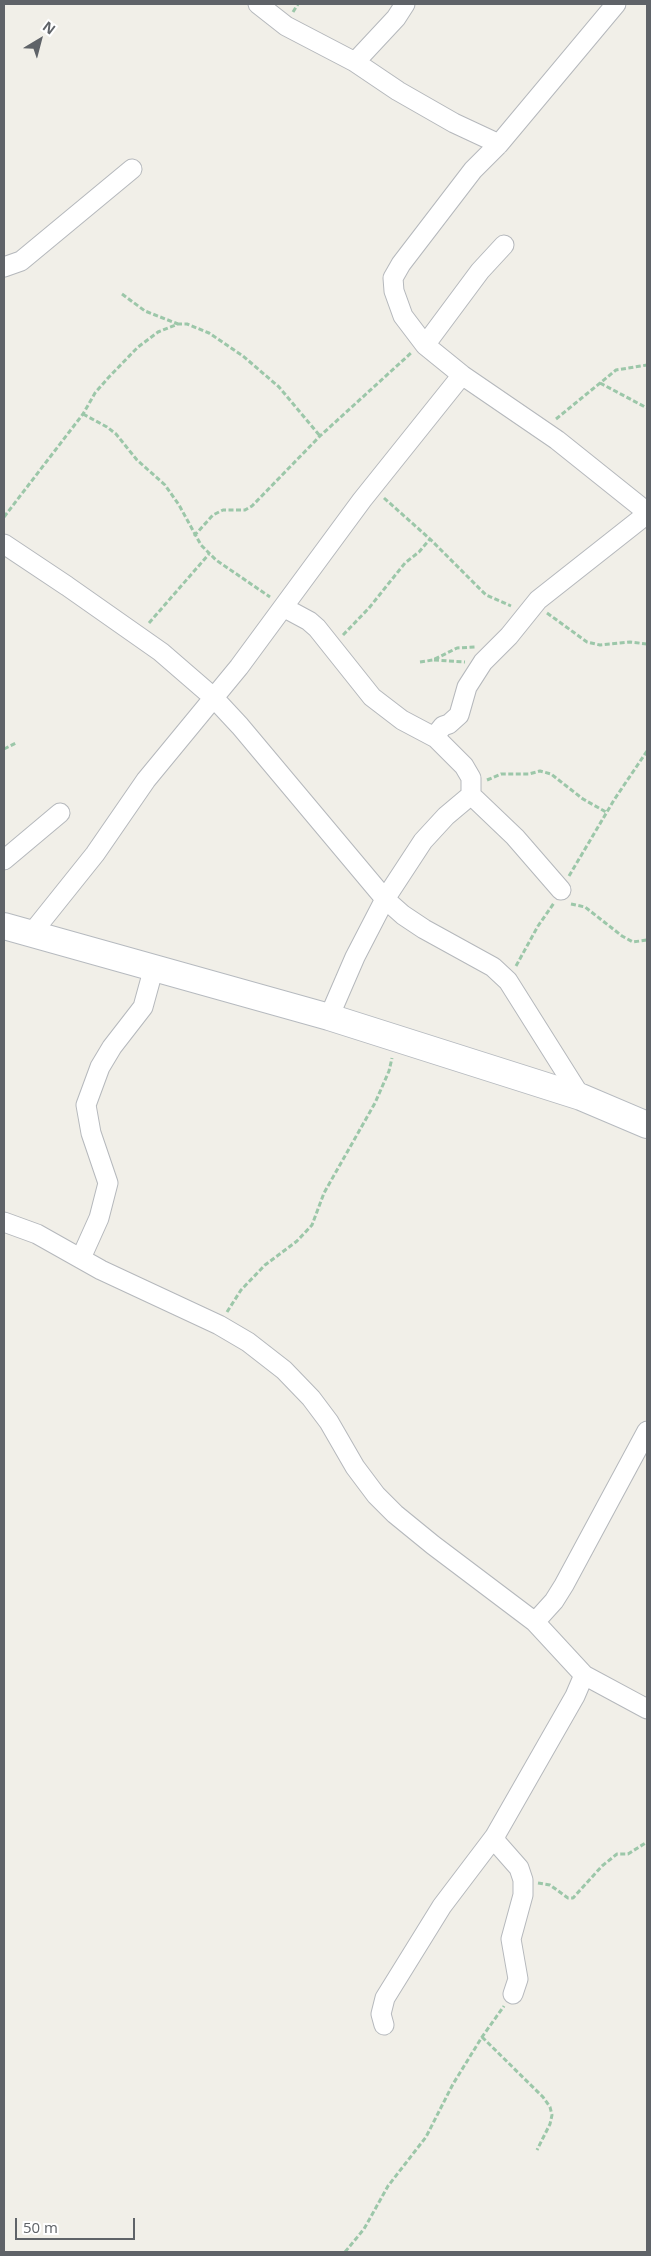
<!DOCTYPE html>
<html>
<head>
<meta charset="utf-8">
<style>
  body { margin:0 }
  #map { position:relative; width:651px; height:2256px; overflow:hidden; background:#f1efe8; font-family:"Open Sans",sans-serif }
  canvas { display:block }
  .frame { position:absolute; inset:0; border:5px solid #5f6368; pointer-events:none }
  .north { position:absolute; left:15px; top:15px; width:50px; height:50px; -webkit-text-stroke:4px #fff; paint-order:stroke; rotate:37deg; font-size:14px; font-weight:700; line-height:20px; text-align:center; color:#5f6368 }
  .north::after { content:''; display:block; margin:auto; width:18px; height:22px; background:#5f6368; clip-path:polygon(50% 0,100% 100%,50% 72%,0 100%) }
  .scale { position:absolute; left:15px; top:2218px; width:120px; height:22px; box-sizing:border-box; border:2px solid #5f6368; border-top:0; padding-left:6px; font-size:15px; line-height:18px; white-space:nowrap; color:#5f6368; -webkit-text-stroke:4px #fff; paint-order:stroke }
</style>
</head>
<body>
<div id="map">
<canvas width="651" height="2256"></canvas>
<div class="frame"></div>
<div class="north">N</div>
<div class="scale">50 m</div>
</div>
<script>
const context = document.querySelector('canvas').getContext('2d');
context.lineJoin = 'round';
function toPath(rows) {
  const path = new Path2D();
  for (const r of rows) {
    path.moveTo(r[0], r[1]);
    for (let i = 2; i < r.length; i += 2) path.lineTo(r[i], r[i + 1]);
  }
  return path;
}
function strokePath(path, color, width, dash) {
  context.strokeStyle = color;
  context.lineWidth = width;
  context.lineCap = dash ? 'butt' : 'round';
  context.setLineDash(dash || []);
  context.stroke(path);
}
const street = toPath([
  [258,4,286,26,355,62,398,91,454,123,499,144],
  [616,4,499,144,473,170,401,264,393,278,394,291,403,316,425,345,462,375,557,440,647,512],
  [355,62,396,18,405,4],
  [4,267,21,261,132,169],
  [425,345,480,271,504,245],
  [4,544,67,586,161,652,213,697,240,726,385,899,403,915,424,929,493,967,508,981,581,1097],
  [283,607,309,621,317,628,372,697,402,720,436,738,464,766,471,778,471,795,446,816,423,841,385,899,355,957,329,1017],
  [434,737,443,726,449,724,459,715,467,687,483,662,509,636,538,600,647,514],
  [471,795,515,837,561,890],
  [4,860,60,813],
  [31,934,95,854,146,780,239,667,362,500,462,375],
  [4,1222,37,1234,101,1270,219,1325,248,1342,284,1370,311,1398,329,1422,355,1467,376,1495,395,1514,433,1545,535,1622,584,1675,647,1709],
  [81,1258,99,1218,108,1183,91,1133,86,1105,100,1067,112,1047,143,1007,154,967],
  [535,1622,554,1601,564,1585,647,1431],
  [513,1994,518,1979,511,1939,523,1895,523,1880,519,1868,497,1843,495,1836,575,1696,584,1675],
  [384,2025,381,2014,385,1998,442,1906,495,1836]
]);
const secondary = toPath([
  [4,926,329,1017,581,1097,647,1125]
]);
strokePath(street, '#b5b8bc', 21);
strokePath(secondary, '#b6babf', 28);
strokePath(toPath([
  [293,12,298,4],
  [122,294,145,311,178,324],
  [600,383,647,408],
  [83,414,107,427,116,434,137,460,165,485,179,505,201,545,216,560,270,597],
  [556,419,616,370,647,365],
  [384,498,430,539,486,595,511,606],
  [4,517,83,414,95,393,108,378,138,347,158,332,178,324,187,324,209,333,243,356,279,387,320,436],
  [194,536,213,515,223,510,245,510,252,506,320,436,411,353],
  [547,613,587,642,600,645,630,642,647,644],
  [149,623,209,554],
  [343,635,369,608,405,563,419,552,430,539],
  [434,660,465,662],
  [420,662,433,660,457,648,476,647],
  [4,749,16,743],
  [487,780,501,774,529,774,540,771,551,774,583,799,606,812],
  [569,876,614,800,647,751],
  [571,904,585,907,622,936,633,942,647,940],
  [516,966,538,926,554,903],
  [227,1312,241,1290,265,1265,297,1241,312,1225,324,1193,375,1103,389,1071,392,1058],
  [538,1883,550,1885,568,1898,573,1898,602,1866,617,1854,628,1854,647,1842],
  [482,2037,543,2097,550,2107,552,2115,550,2124,537,2150],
  [345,2252,364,2229,388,2186,426,2137,453,2084,482,2037,504,2006]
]), '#9cc7a9', 3, [5, 2.5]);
strokePath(street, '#fff', 19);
strokePath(secondary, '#fff', 26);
</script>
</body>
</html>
